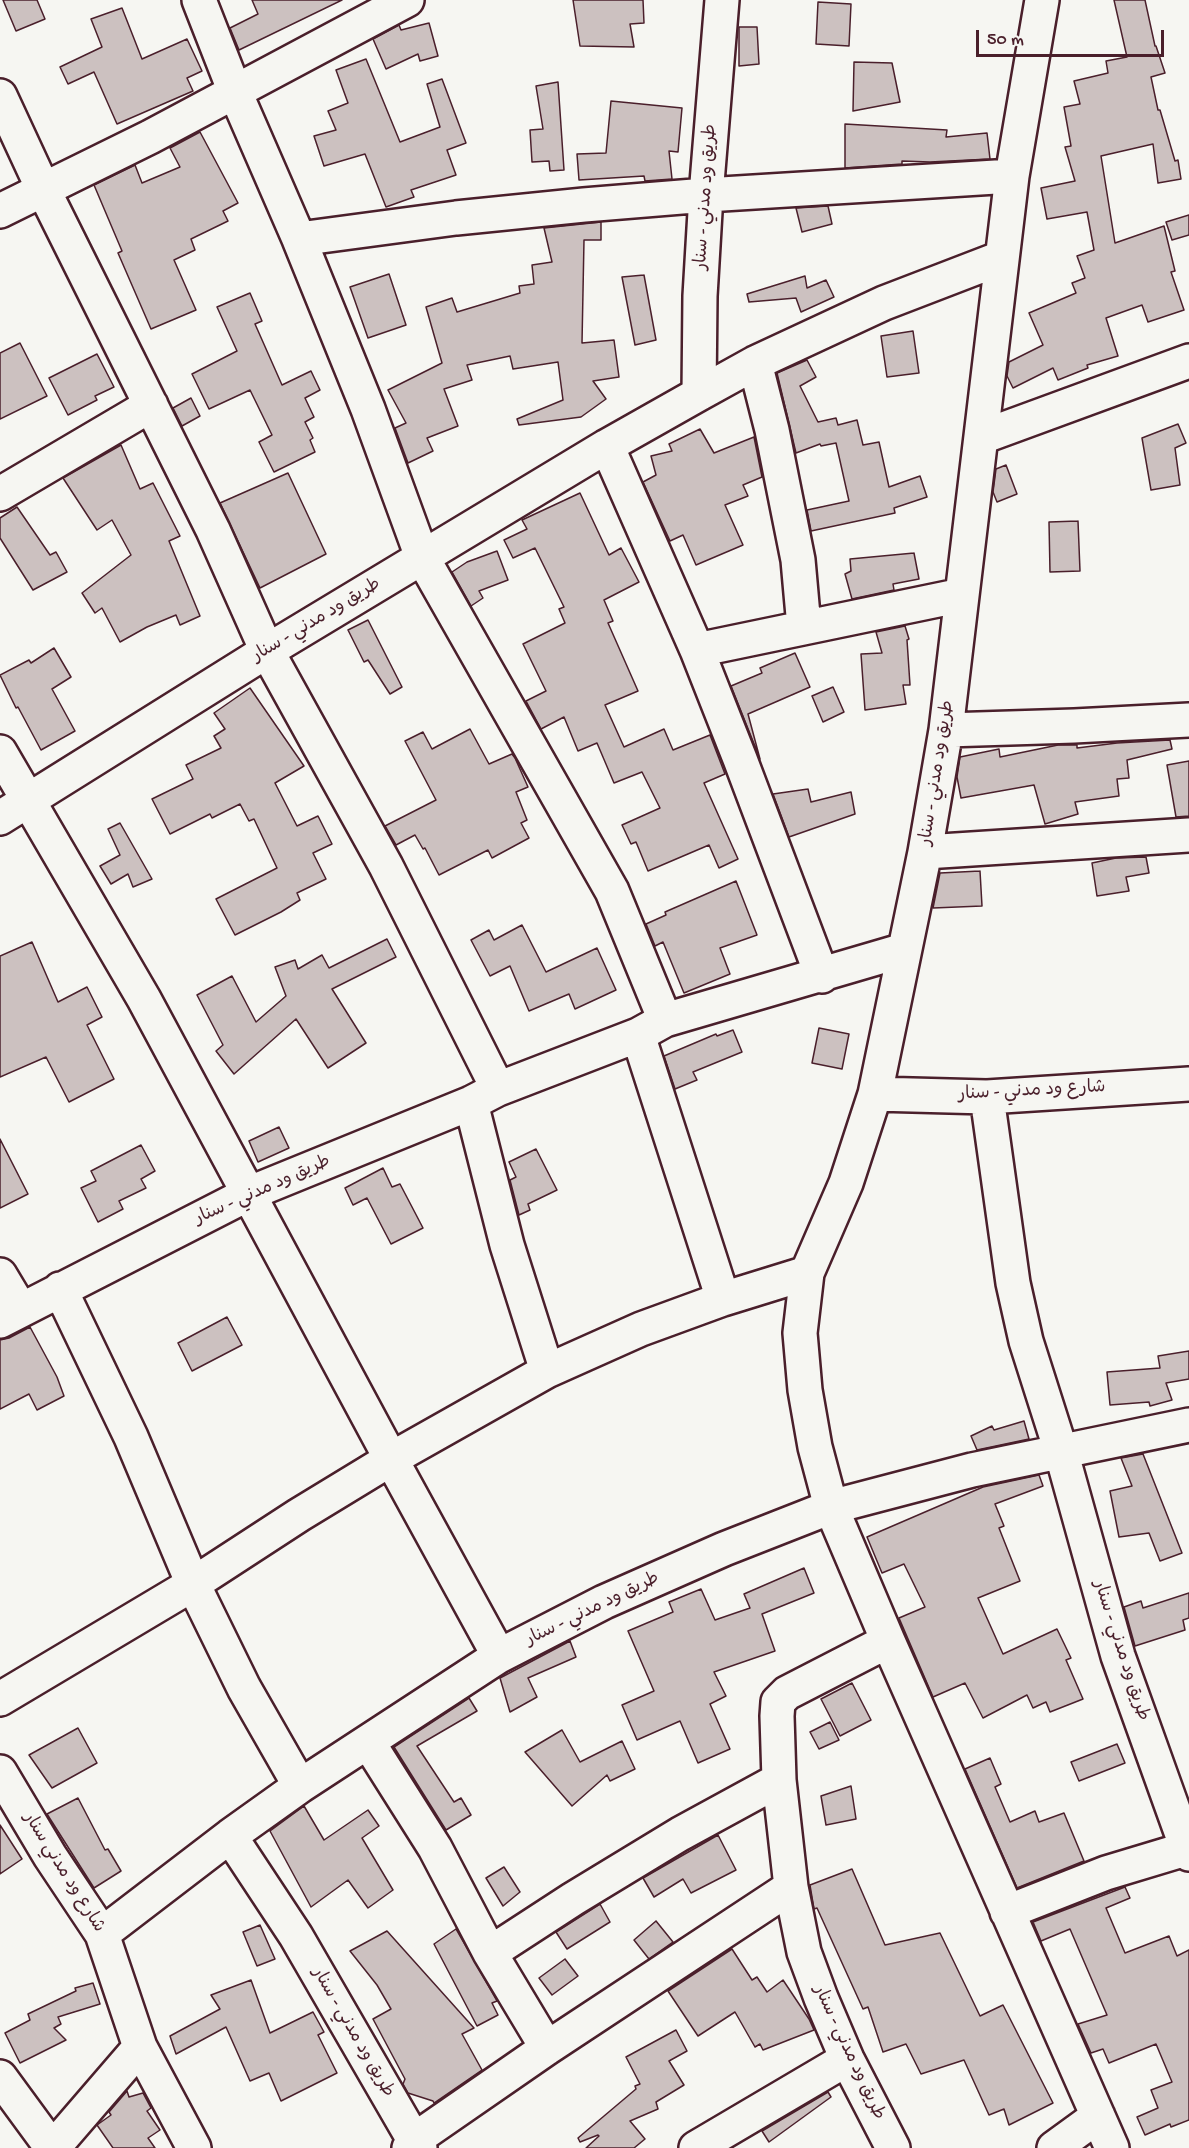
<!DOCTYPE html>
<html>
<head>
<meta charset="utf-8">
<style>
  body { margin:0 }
  #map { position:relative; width:1189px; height:2148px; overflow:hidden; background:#f6f6f2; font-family:"Gochi Hand",sans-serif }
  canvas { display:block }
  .scale { position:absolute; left:976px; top:30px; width:188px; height:27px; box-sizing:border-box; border:3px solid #4a1f2b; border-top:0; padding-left:8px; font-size:18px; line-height:21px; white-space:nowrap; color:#4a1f2b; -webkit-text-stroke:4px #f6f6f2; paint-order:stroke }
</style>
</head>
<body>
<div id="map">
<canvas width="1189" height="2148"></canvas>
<div class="scale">50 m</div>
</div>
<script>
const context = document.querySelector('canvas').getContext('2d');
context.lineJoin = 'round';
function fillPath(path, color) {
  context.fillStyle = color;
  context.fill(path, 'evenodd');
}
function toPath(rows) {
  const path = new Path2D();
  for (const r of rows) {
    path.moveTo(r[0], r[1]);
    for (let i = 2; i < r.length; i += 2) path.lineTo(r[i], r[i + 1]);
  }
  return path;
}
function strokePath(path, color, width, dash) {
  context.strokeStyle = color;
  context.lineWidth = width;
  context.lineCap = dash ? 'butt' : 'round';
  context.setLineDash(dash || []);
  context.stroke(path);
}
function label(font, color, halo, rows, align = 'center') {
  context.font = font + ' "Gochi Hand","Playpen Sans Arabic",sans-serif';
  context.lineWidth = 4.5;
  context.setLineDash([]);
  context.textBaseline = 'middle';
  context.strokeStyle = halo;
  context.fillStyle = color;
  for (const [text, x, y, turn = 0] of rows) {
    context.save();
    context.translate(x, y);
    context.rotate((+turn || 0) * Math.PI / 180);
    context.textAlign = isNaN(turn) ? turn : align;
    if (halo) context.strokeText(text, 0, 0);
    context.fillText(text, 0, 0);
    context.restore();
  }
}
const building = toPath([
  [3,0,37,0,45,19,16,31,3,0],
  [252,0,342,0,239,50,230,28,258,14,252,0],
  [573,0,643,0,644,23,630,24,634,47,580,46,573,0],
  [1114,0,1145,0,1155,46,1156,46,1165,73,1151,77,1158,110,1160,110,1175,161,1178,160,1181,179,1158,183,1153,144,1101,156,1115,243,1164,226,1175,271,1171,272,1184,310,1148,322,1142,305,1106,318,1118,356,1087,365,1088,368,1058,380,1053,368,1013,388,1007,376,1009,362,1043,345,1029,313,1076,293,1072,283,1085,278,1077,256,1094,250,1087,212,1047,219,1041,188,1075,181,1065,147,1071,146,1064,107,1080,104,1074,81,1108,73,1106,61,1127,57,1114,0],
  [818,2,851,4,849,46,816,44,818,2],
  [122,8,142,59,187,39,202,71,187,78,193,91,117,124,94,72,68,84,60,67,102,47,91,19,122,8],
  [429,23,438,56,420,61,418,54,386,69,373,39,399,25,401,30,429,23],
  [739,27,757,27,759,64,739,66,739,27],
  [366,59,400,142,440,127,427,84,442,79,466,143,447,150,456,175,411,190,414,197,386,207,365,154,324,166,314,136,336,130,328,111,348,103,336,70,366,59],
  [854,62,892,63,900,102,853,111,854,62],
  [558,82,564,170,550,171,549,161,532,162,530,130,543,129,536,86,558,82],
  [611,101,682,108,678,152,669,151,672,179,645,181,644,176,579,180,577,154,606,153,611,101],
  [845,124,947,130,946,137,987,133,990,159,930,162,902,161,902,164,845,168,845,124],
  [200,132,238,203,223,211,228,221,191,239,195,250,174,260,196,310,151,329,118,253,122,251,94,185,135,165,142,183,180,167,170,148,200,132],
  [828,206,832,224,802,232,796,208,828,206],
  [1189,215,1189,235,1172,240,1166,222,1189,215],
  [601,222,601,240,584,240,582,343,614,340,619,377,593,381,606,399,581,417,519,425,517,419,563,400,558,362,513,369,510,356,467,365,472,380,444,389,458,426,427,438,433,451,408,463,395,428,406,423,388,390,442,363,426,307,452,298,457,312,520,293,519,286,534,284,532,265,552,262,544,228,601,222],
  [389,274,406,325,368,338,350,287,389,274],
  [644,275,656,340,635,345,622,277,644,275],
  [805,276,807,288,826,280,834,297,801,312,796,298,749,302,747,294,805,276],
  [250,293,262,321,255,324,282,385,311,371,320,390,305,398,314,417,305,422,313,438,310,440,315,452,274,472,259,442,272,435,250,390,209,409,192,374,237,351,217,307,250,293],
  [913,331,919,373,887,377,881,336,913,331],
  [20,343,47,396,0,419,0,353,20,343],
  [97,354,114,387,95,396,97,400,68,415,49,378,97,354],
  [807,360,816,377,800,386,818,422,836,418,838,425,857,420,863,445,879,442,889,487,920,476,927,497,894,508,895,513,811,531,807,510,849,501,836,443,821,446,820,444,796,453,777,373,807,360],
  [191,398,200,416,182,426,173,408,191,398],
  [1178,424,1186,443,1175,448,1180,485,1151,490,1142,438,1178,424],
  [700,429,714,453,754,437,762,477,743,485,748,496,725,505,743,545,696,565,683,535,670,541,643,482,656,475,651,456,672,451,669,444,700,429],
  [121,445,140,489,153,483,180,536,169,541,200,616,180,625,176,615,147,627,120,642,102,608,95,613,82,593,131,555,112,520,97,530,63,478,121,445],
  [1006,465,1017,494,997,502,993,492,996,469,1006,465],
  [288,473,326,554,260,588,220,503,288,473],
  [580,493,609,555,621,548,639,582,604,600,613,621,608,623,638,691,605,705,624,747,664,729,673,750,710,735,725,774,704,783,738,859,719,868,709,845,648,871,636,842,631,844,622,825,660,808,642,772,614,783,597,743,578,751,564,717,541,729,526,701,546,691,523,644,565,623,559,609,564,607,535,548,513,558,504,540,527,529,522,520,580,493],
  [17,507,50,555,56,552,67,572,33,590,0,538,0,518,17,507],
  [1078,521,1080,571,1050,572,1049,522,1078,521],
  [497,551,508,580,479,591,483,598,471,606,452,572,467,562,497,551],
  [914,553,919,579,893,584,894,590,852,599,845,574,851,571,850,559,914,553],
  [368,620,402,687,390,694,368,660,364,662,348,630,368,620],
  [905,626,909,639,907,640,910,685,903,685,906,704,865,710,861,654,882,653,876,632,905,626],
  [54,648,71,677,52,689,75,731,41,750,18,707,16,708,0,675,29,660,31,663,54,648],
  [795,653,810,687,748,714,760,759,731,686,762,673,760,668,795,653],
  [833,687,844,712,823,722,812,696,833,687],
  [250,688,304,766,275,783,297,826,318,816,332,844,313,853,326,879,297,893,300,900,281,912,235,935,216,899,277,868,254,819,249,821,240,804,212,818,210,814,170,834,152,799,193,779,186,765,221,748,214,736,225,729,214,713,250,688],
  [470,729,489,764,512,754,515,758,528,787,516,792,527,820,521,823,529,838,492,858,488,850,439,875,425,848,423,849,415,835,396,845,385,826,436,800,405,741,423,732,432,749,470,729],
  [1170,740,1172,749,1127,760,1129,778,1117,779,1119,796,1075,802,1078,814,1045,824,1034,785,961,798,957,777,960,757,999,749,1000,757,1058,745,1077,745,1077,748,1117,743,1170,740],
  [1189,761,1189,816,1176,817,1167,765,1189,761],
  [808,789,811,802,851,792,855,814,789,837,773,794,808,789],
  [120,823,152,879,133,887,128,874,111,884,100,866,120,855,108,829,120,823],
  [1146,857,1149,873,1126,877,1129,891,1097,896,1092,863,1116,858,1146,857],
  [980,871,982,906,933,908,940,873,980,871],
  [736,881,757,935,720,948,730,974,684,993,663,942,655,946,646,924,666,915,665,912,736,881],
  [522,925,546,972,597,948,616,990,575,1009,569,994,529,1011,510,966,490,976,471,940,489,930,494,940,522,925],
  [387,939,396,957,332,989,366,1043,328,1068,296,1019,234,1074,216,1051,223,1045,197,995,232,976,256,1022,286,996,275,967,295,960,298,969,322,955,329,968,387,939],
  [32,942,58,1002,87,987,102,1017,87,1025,114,1079,69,1102,46,1057,0,1077,0,956,32,942],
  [819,1028,849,1034,842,1069,812,1063,819,1028],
  [733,1030,742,1052,693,1072,697,1080,675,1089,664,1056,716,1034,717,1036,733,1030],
  [279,1127,289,1148,258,1162,249,1141,279,1127],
  [0,1139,28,1194,0,1208,0,1139],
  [141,1145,155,1171,141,1179,146,1188,119,1201,123,1209,98,1222,81,1188,96,1181,91,1171,141,1145],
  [536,1149,557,1190,528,1204,530,1210,519,1215,510,1180,516,1177,509,1162,536,1149],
  [383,1168,392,1187,400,1184,423,1228,391,1244,367,1198,353,1205,345,1188,383,1168],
  [227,1317,242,1345,192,1371,178,1343,227,1317],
  [30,1327,57,1377,64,1396,37,1410,29,1394,0,1409,0,1340,9,1338,30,1327],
  [1189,1351,1189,1379,1166,1383,1172,1400,1150,1406,1149,1402,1110,1405,1107,1372,1160,1368,1158,1356,1189,1351],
  [1024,1421,1029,1439,977,1450,971,1436,992,1426,994,1430,1024,1421],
  [1143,1454,1182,1553,1160,1561,1149,1533,1119,1537,1110,1491,1132,1486,1121,1458,1143,1454],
  [1039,1475,1043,1486,995,1504,1004,1526,999,1528,1020,1581,978,1598,1003,1654,1057,1629,1071,1658,1066,1660,1083,1699,1050,1712,1046,1702,1033,1708,1027,1695,983,1718,965,1683,933,1697,899,1618,925,1607,904,1564,882,1573,867,1537,983,1487,1039,1475],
  [804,1568,814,1593,762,1614,775,1651,714,1672,726,1696,710,1704,730,1749,698,1763,680,1721,637,1740,622,1705,654,1691,628,1631,673,1612,669,1602,701,1589,715,1620,750,1608,744,1594,804,1568],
  [1189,1593,1189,1618,1183,1620,1185,1630,1135,1646,1124,1607,1141,1601,1143,1608,1189,1593],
  [570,1641,576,1657,528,1678,537,1697,510,1712,500,1678,570,1641],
  [852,1683,871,1720,840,1736,821,1699,852,1683],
  [469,1698,477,1711,417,1746,454,1802,461,1798,471,1815,446,1830,394,1747,469,1698],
  [830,1722,839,1740,819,1749,810,1732,830,1722],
  [78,1728,97,1763,52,1788,29,1755,78,1728],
  [562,1730,580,1762,622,1741,635,1769,610,1781,607,1775,572,1806,525,1752,562,1730],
  [1117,1744,1125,1763,1079,1781,1071,1762,1117,1744],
  [990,1758,1001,1784,995,1787,1010,1822,1035,1811,1039,1822,1064,1813,1084,1861,1017,1888,965,1769,990,1758],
  [851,1786,856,1819,826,1825,821,1796,851,1786],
  [78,1798,105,1850,108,1849,121,1871,94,1888,47,1814,78,1798],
  [304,1806,324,1840,368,1810,379,1826,362,1838,393,1890,368,1908,348,1880,311,1907,270,1831,304,1806],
  [0,1825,22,1859,0,1874,0,1825],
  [718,1835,736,1870,691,1893,683,1879,654,1897,643,1878,718,1835],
  [504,1867,520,1892,503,1906,486,1878,504,1867],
  [852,1869,885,1945,940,1933,980,2016,1003,2005,1053,2103,1009,2125,1004,2109,989,2115,964,2060,921,2074,906,2044,883,2052,868,2007,863,2009,817,1908,814,1909,810,1885,852,1869],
  [1125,1887,1130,1898,1106,1908,1125,1953,1169,1936,1177,1956,1189,1950,1189,2120,1171,2127,1170,2124,1145,2135,1137,2117,1158,2108,1151,2090,1172,2082,1156,2044,1109,2063,1103,2049,1091,2053,1078,2024,1107,2015,1070,1929,1041,1941,1033,1922,1125,1887],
  [600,1904,610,1922,567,1949,556,1932,600,1904],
  [656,1921,673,1942,649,1959,634,1940,656,1921],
  [260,1925,275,1959,257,1966,243,1932,260,1925],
  [456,1929,497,2001,492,2003,498,2015,477,2026,434,1944,456,1929],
  [387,1931,474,2028,462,2034,482,2070,434,2103,433,2101,408,2093,403,2084,405,2079,373,2019,391,2009,377,1985,350,1951,387,1931],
  [732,1949,752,1980,757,1977,767,1992,783,1980,809,2019,814,2030,763,2050,760,2044,755,2047,735,2012,698,2036,668,1991,732,1949],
  [565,1959,578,1976,552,1995,539,1978,565,1959],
  [251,1980,270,2033,313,2012,324,2032,318,2035,337,2073,281,2101,269,2073,250,2081,226,2027,176,2054,170,2036,220,2009,211,1995,251,1980],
  [93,1983,100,2004,58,2017,61,2024,54,2028,66,2040,20,2063,5,2033,30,2020,28,2014,76,1991,75,1988,93,1983],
  [676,2030,687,2051,669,2061,684,2085,656,2102,658,2109,630,2121,645,2139,634,2148,586,2148,599,2136,598,2135,580,2142,578,2138,636,2089,635,2086,640,2084,626,2057,676,2030],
  [127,2091,129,2097,143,2093,151,2108,147,2111,160,2130,148,2138,155,2148,113,2148,97,2125,111,2115,109,2112,127,2091],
  [828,2092,831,2097,769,2142,762,2131,828,2092]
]);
fillPath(building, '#ccc1c0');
strokePath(building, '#4a1f2b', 1.5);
const minor = toPath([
  [199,0,235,92,299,239,368,409,422,557,612,891,665,1020],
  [1042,0,1012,176,946,730,925,852,875,1094,846,1183,807,1273,800,1333,805,1390,815,1447,831,1507,888,1641,1112,2148],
  [0,96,44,191,213,530,267,651,386,866,498,1089],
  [0,211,150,137,407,0],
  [299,239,456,218,584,205,706,195,1012,176],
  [755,363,772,430,798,560,804,627],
  [699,394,700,296,706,195,722,0],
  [982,437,1189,361],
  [607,446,697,650,740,759,822,976],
  [0,494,151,405],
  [697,650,962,595],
  [946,730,1074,726,1189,720],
  [0,752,144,999,391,1459,499,1656],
  [0,818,267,651,607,446,699,394,755,363,884,303,1001,258],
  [925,852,1189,835],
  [638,1035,723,1299],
  [875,1094,987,1097,1189,1084],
  [987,1097,1013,1283,1026,1341,1061,1451,1118,1656,1189,1854],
  [471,1103,507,1245,547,1371],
  [0,1275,21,1310],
  [60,1289,131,1437,193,1584,244,1688,300,1786],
  [0,1321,250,1193,471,1103,498,1089,638,1035,665,1020,904,950],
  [888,1641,787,1693,778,1702,777,1716,779,1780,791,1887,804,1952,821,1998,847,2059,893,2148],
  [0,1699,193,1584,299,1515,391,1459,547,1371,641,1329,723,1299,807,1273],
  [368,1742,435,1848,490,1953,547,2048],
  [0,1772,50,1856,102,1934,140,2047,194,2148],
  [230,1836,296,1936,414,2140,420,2148],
  [1007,1912,1106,1873,1189,1848],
  [102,1934,230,1836,300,1786,499,1656,604,1602,724,1549,831,1507,972,1470,1189,1425],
  [490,1953,573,1899,680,1834,779,1780],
  [0,2077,52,2148],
  [53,2148,140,2047],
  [409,2148,414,2140,547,2048,791,1887],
  [696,2148,847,2059],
  [1054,2148,1098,2116]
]);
strokePath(minor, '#4a1f2b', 38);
strokePath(minor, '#f6f6f2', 33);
label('18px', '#4a1f2b', '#f6f6f2', [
  ["طريق ود مدني - سنار",707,197,-86],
  ["طريق ود مدني - سنار",317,621,-31],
  ["طريق ود مدني - سنار",938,773,-81],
  ["شارع ود مدني - سنار",1032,1092,-3],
  ["طريق ود مدني - سنار",263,1191,-24],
  ["طريق ود مدني - سنار",593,1610,-26],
  ["طريق ود مدني - سنار",1120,1651,72],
  ["شارع ود مدني سنار",63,1873,58],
  ["طريق ود مدني - سنار",352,2033,60],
  ["طريق ود مدني - سنار",848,2053,65]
]);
</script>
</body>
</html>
